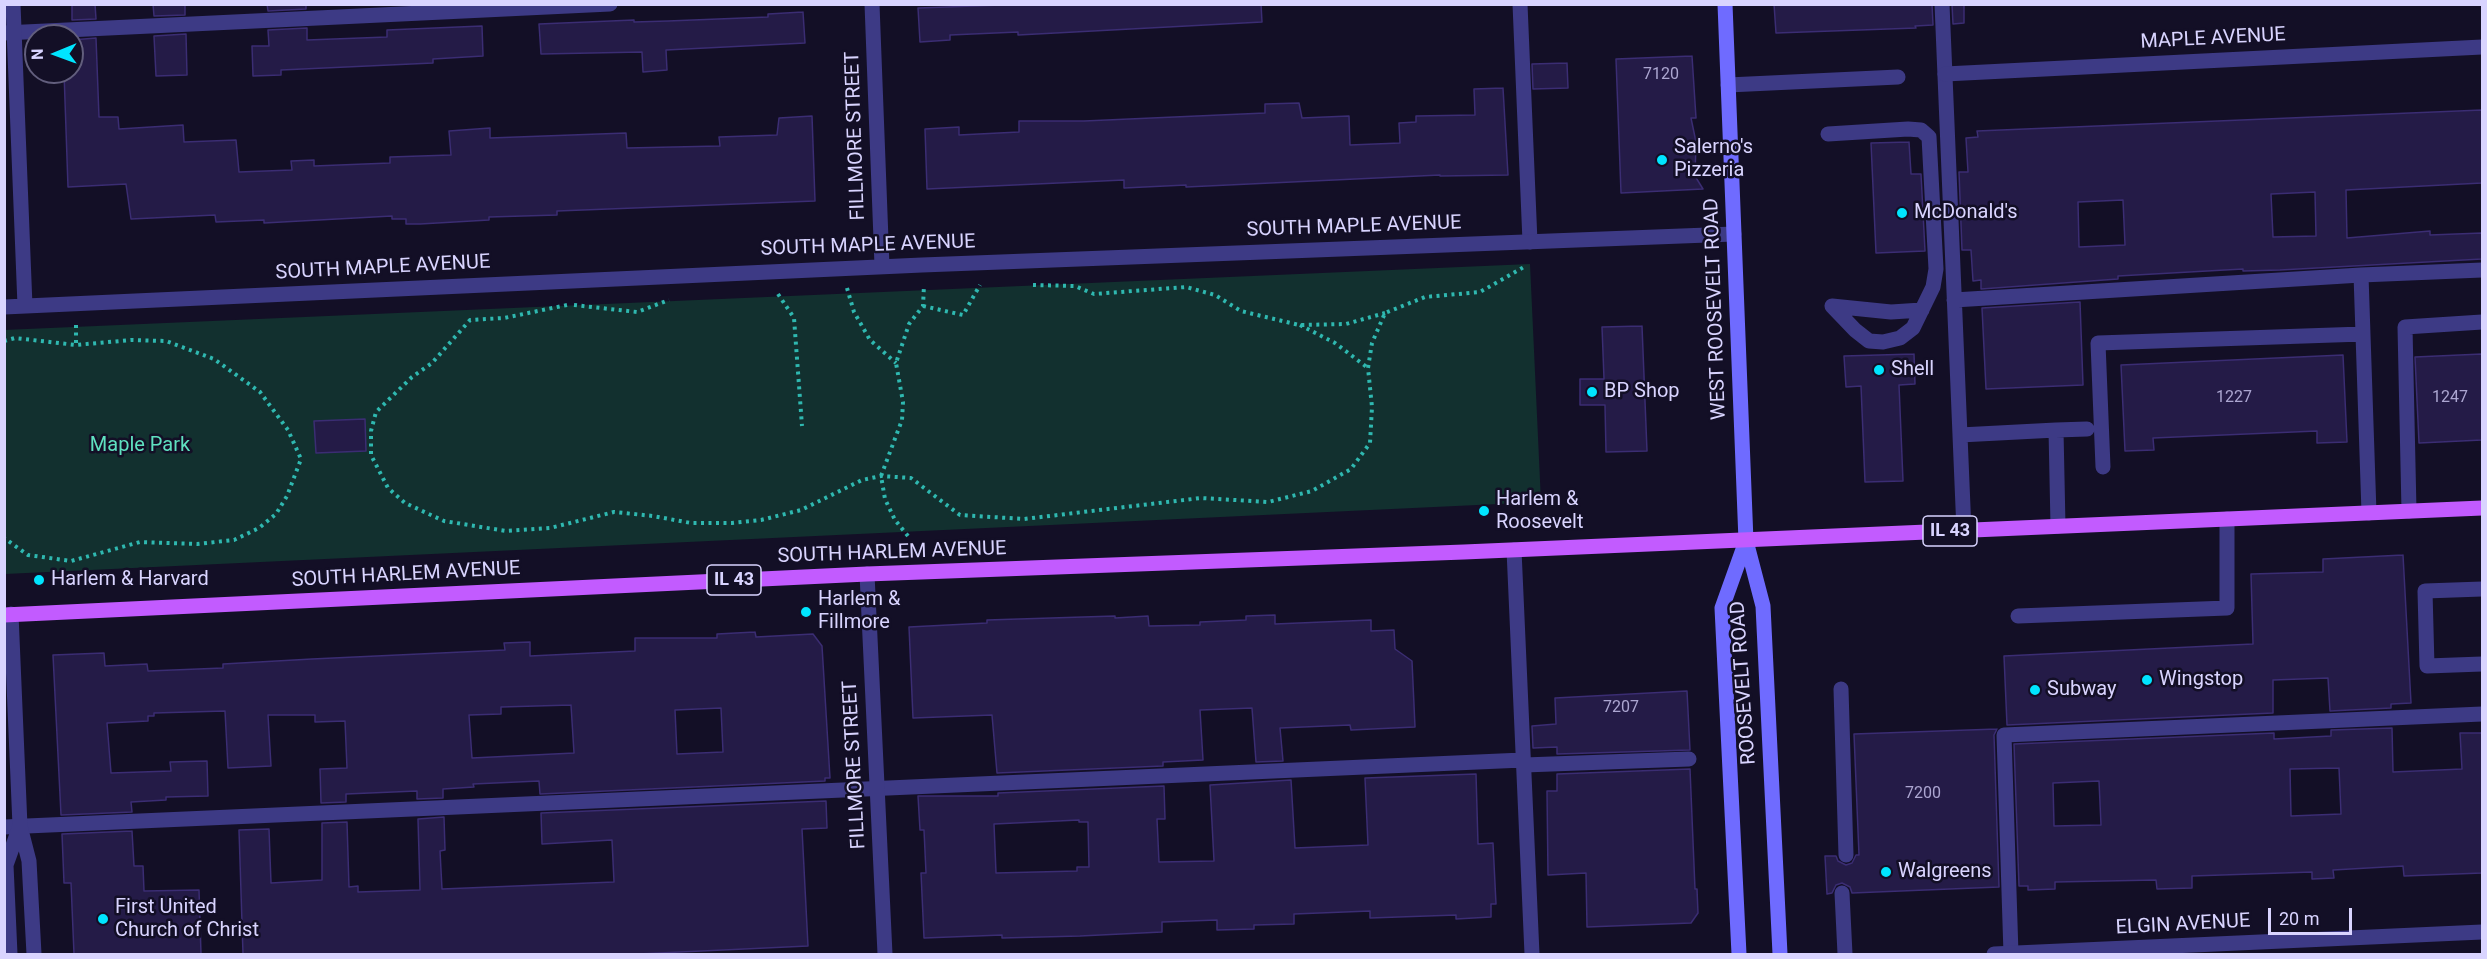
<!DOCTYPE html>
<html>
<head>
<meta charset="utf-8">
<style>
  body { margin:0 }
  #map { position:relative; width:2487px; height:959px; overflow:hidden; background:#130f26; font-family:Roboto,sans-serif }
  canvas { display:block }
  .frame { position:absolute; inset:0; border:6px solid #d9d4ff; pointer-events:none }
  .north { position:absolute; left:24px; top:24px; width:60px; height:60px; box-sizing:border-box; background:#130f26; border:2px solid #625e7d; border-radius:50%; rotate:269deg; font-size:16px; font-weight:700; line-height:24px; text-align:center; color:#d9d4ff }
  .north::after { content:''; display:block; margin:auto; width:21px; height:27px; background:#00e5ff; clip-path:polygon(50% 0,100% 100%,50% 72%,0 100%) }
  .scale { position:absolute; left:2268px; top:908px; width:84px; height:27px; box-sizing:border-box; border:3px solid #d9d4ff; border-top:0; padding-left:8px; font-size:18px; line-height:21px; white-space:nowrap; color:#d9d4ff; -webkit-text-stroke:4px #130f26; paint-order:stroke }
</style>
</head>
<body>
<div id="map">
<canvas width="2487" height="959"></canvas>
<div class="frame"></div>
<div class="north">N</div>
<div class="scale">20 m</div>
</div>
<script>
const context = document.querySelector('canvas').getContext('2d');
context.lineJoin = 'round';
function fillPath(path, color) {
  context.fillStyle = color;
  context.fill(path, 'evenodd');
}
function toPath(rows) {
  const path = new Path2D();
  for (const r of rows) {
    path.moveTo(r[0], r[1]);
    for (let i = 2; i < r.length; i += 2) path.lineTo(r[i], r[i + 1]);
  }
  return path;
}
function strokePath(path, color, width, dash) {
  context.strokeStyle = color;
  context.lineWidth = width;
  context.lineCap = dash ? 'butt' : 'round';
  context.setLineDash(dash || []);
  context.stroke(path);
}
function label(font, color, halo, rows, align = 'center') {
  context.font = font + ' Roboto,sans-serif';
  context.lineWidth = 5;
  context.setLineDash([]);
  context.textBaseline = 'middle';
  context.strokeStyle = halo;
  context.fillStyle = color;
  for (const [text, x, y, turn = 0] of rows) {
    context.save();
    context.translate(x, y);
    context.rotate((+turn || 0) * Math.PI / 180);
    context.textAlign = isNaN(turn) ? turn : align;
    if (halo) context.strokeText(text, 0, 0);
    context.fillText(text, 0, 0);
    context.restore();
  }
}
fillPath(toPath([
  [1530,264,1541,502,5,574,4,330]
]), '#12302f');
const building = toPath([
  [72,4,95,4,96,19,72,20,72,4],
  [153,4,185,4,185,15,154,16,153,4],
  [267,4,306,4,306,9,268,11,267,4],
  [1030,4,1261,4,1262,22,1018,35,1018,32,950,35,950,40,920,42,918,8,1030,4],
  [1774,4,1932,4,1933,25,1915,26,1916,28,1776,33,1774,4],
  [1952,4,1964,4,1964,23,1953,24,1952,4],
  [803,12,805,43,666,50,667,70,643,72,642,52,541,54,539,24,634,20,634,22,668,21,768,17,768,14,803,12],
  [482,26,483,56,433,59,433,63,281,70,281,75,253,76,252,46,269,46,268,30,307,28,307,40,387,37,387,30,482,26],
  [186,34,187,75,156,76,154,36,186,34],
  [96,38,99,117,118,117,119,129,183,125,184,142,236,140,239,172,292,170,291,161,314,160,314,166,390,163,390,157,451,155,449,131,490,128,490,138,626,133,627,148,720,146,719,137,777,135,779,118,812,116,815,201,557,211,557,215,489,217,489,220,420,224,406,224,406,219,392,219,392,216,264,223,264,220,216,222,215,215,131,219,126,184,68,187,64,72,72,72,72,40,96,38],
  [1692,56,1696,118,1691,118,1696,142,1695,176,1703,189,1621,193,1616,59,1692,56],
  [1567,63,1568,88,1533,89,1532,64,1567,63],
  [1503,88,1508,175,1440,176,1440,175,1186,187,1186,185,1124,188,1124,180,927,189,925,129,959,127,959,135,1019,132,1019,121,1084,121,1265,113,1265,104,1299,103,1302,118,1349,116,1350,145,1400,143,1399,123,1416,122,1416,116,1475,115,1474,89,1503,88],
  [2482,110,2482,183,2346,190,2347,238,2430,231,2430,235,2482,233,2482,259,2280,270,2243,271,2243,269,2118,276,2118,279,1981,289,1981,280,1973,281,1971,250,1962,250,1959,172,1968,172,1966,138,1978,137,1977,131,2482,110],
  [2315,192,2316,236,2273,237,2271,194,2315,192],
  [2123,200,2125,245,2079,247,2078,202,2123,200],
  [1909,142,1911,174,1921,174,1925,251,1876,253,1871,143,1909,142],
  [2080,302,2083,385,1986,389,1982,308,2080,302],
  [1642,326,1647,451,1606,452,1605,405,1580,405,1580,379,1604,379,1602,327,1642,326],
  [1914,354,1915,384,1899,385,1903,481,1865,482,1861,386,1846,387,1844,356,1914,354],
  [2482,354,2482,440,2419,443,2415,357,2482,354],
  [2343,355,2347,442,2317,443,2317,431,2153,438,2154,450,2125,451,2121,365,2343,355],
  [365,419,366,451,316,453,314,421,365,419],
  [2403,555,2411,703,2391,704,2391,708,2330,711,2328,678,2273,680,2273,713,2007,725,2004,656,2253,644,2251,574,2323,572,2323,559,2403,555],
  [1275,615,1275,624,1371,620,1371,631,1394,630,1395,649,1412,661,1415,727,1351,730,1350,725,1280,728,1283,761,1256,762,1252,708,1200,710,1203,760,1163,762,1163,766,997,773,992,715,913,718,909,627,987,623,987,620,1115,616,1115,618,1148,616,1149,626,1200,625,1200,622,1246,620,1246,616,1275,615],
  [755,632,756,637,813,634,822,646,830,778,825,778,825,781,540,794,539,781,473,784,474,787,443,789,443,798,417,799,417,791,346,794,346,802,321,803,320,769,347,768,345,721,315,722,315,715,268,715,271,766,228,768,225,711,154,713,154,716,148,716,148,721,107,723,111,773,171,771,170,762,207,761,208,796,166,797,166,800,131,802,132,812,61,815,53,655,104,653,105,666,147,664,148,671,223,668,223,664,312,659,505,650,504,643,530,642,530,656,635,651,635,638,717,638,717,634,755,632],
  [571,705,574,753,472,758,469,715,501,714,501,707,571,705],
  [721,708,723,752,677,754,675,710,721,708],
  [1687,691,1690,750,1557,754,1557,747,1533,748,1532,726,1556,724,1555,698,1687,691],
  [2392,728,2393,772,2462,769,2460,733,2482,733,2482,873,2404,876,2403,866,2333,870,2334,878,2312,879,2312,872,2192,876,2192,888,2157,889,2156,880,2055,882,2055,889,2028,890,2028,886,2019,886,2014,744,2274,733,2274,739,2331,736,2331,730,2392,728],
  [2339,768,2341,814,2291,816,2290,769,2339,768],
  [2099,781,2101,825,2054,826,2053,783,2099,781],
  [1997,729,1994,735,1999,887,1852,893,1850,887,1842,883,1836,885,1832,893,1827,894,1825,856,1836,856,1838,861,1846,865,1852,863,1856,855,1859,855,1854,734,1997,729],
  [1690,769,1695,889,1697,889,1698,913,1691,923,1587,927,1586,873,1548,875,1547,791,1557,791,1557,774,1690,769],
  [1476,774,1478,844,1493,843,1496,904,1491,904,1491,917,1456,919,1456,915,1370,918,1370,911,1294,914,1294,924,1254,925,1254,929,1217,930,1217,920,1162,922,1162,932,1080,936,1002,938,1002,935,924,938,921,873,926,873,924,830,920,830,918,796,998,796,998,793,1164,786,1165,819,1157,819,1159,862,1214,861,1210,785,1291,780,1295,848,1368,845,1365,778,1476,774],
  [1079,820,1079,822,1088,822,1089,867,1077,867,1077,871,996,873,994,824,1079,820],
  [826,801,827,828,802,829,808,946,638,954,243,954,239,830,269,829,271,883,322,880,322,823,347,822,349,887,358,886,358,892,420,890,418,819,444,817,445,850,440,851,442,889,614,882,612,840,542,844,541,813,826,801],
  [132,831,134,866,143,866,144,891,199,890,201,954,74,954,71,883,64,883,62,834,132,831]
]);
fillPath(building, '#241b47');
strokePath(building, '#3b2d73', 1.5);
strokePath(toPath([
  [1033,285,1075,286,1094,294,1186,287,1215,295,1241,311,1299,325,1346,324,1385,313],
  [847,288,854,312,870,340,896,363],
  [778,294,794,318,802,426],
  [567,305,504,318,470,320,432,363,412,377,376,412,371,431,371,455,388,488,405,503,444,521,506,531,550,528,614,512,653,516,691,523,732,523,761,520,801,510,862,480,881,476,911,478,960,515,1024,519,1201,498,1268,502,1312,491,1351,469,1370,443,1372,407,1368,368,1372,343,1385,313,1425,297,1480,292,1524,267],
  [574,305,637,312,669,300],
  [923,306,963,315,980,285],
  [76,325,76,345],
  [1300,325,1335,343,1368,368],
  [4,341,15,338,76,345,131,340,166,341,214,359,260,392,288,430,301,459,287,496,276,514,259,528,234,540,197,544,140,542,71,561,28,555,4,538],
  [908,536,895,520,885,499,881,476,902,420,903,402,896,363,909,324,923,306,924,285]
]), '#2fb8b0', 4, [3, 4.5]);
strokePath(toPath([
  [1520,4,1530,242],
  [1942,4,1964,531],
  [4,33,610,4],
  [1828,134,1908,129,1921,130,1929,137,1936,269,1933,287,1913,328,1900,338,1883,342,1869,341,1855,330,1832,306],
  [2361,275,2369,513],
  [1954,300,2361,275,2482,270],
  [1832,306,1891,312,1922,310],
  [2056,430,2087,429],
  [1960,435,2056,430,2058,526],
  [2103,467,2098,343,2363,334],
  [2409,511,2405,327,2482,322],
  [1514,550,1532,954],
  [2482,589,2425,591,2427,666,2482,664],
  [2018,616,2227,608,2227,519],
  [1841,689,1846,855],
  [1524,765,1689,759],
  [4,827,1523,760],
  [1842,893,1845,954],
  [2011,954,2004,735,2482,714]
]), '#3d3a85', 15);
strokePath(toPath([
  [13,4,25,306],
  [872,4,882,266],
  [1945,74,2482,47],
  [1728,85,1898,77],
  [4,307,922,265,1734,234],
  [867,574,885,954],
  [11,614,20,826,29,861,34,954],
  [10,954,6,865,20,826],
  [1994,954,2482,932]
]), '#3d3a85', 15);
strokePath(toPath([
  [1725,4,1746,541,1763,606,1780,954],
  [1739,954,1722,608,1746,541]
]), '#6f6bff', 15);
strokePath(toPath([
  [4,615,867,574,1464,552,2482,508]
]), '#c25bff', 15);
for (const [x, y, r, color] of [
  [1662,160,6,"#00e5ff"],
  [1902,213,6,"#00e5ff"],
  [1879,370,6,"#00e5ff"],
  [1592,392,6,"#00e5ff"],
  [1484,511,6,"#00e5ff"],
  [39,580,6,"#00e5ff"],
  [806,612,6,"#00e5ff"],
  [2147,680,6,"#00e5ff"],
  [2035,690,6,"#00e5ff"],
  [1886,872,6,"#00e5ff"],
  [103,919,6,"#00e5ff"]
]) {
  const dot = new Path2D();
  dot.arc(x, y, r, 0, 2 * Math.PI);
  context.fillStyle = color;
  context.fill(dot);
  strokePath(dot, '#130f26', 2);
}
label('16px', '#aca6d1', null, [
  ["7120",1661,75],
  ["1227",2234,398],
  ["1247",2450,398],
  ["7207",1621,708],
  ["7200",1923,794]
]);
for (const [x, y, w] of [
  [1950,531,54],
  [734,580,54]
]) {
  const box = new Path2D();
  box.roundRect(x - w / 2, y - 15, w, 30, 4.5);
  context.fillStyle = '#130f26';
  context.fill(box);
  strokePath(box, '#d9d4ff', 1.5);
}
label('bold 18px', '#d9d4ff', null, [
  ["IL 43",1950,531],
  ["IL 43",734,580]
]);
label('20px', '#d9d4ff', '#130f26', [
  ["MAPLE AVENUE",2213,39,-3],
  ["FILLMORE STREET",856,136,-92],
  ["SOUTH MAPLE AVENUE",1354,227,-2],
  ["SOUTH MAPLE AVENUE",868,246,-2],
  ["SOUTH MAPLE AVENUE",383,268,-3],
  ["WEST ROOSEVELT ROAD",1716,309,-92],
  ["SOUTH HARLEM AVENUE",892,553,-2],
  ["SOUTH HARLEM AVENUE",406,575,-3],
  ["ROOSEVELT ROAD",1744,683,-94],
  ["FILLMORE STREET",855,765,-93],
  ["ELGIN AVENUE",2183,925,-3]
]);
label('20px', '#d9d4ff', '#130f26', [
  ["Salerno's",1674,148],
  ["Pizzeria",1674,171],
  ["McDonald's",1914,213],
  ["Shell",1891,370],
  ["BP Shop",1604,392],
  ["Harlem &",1496,500],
  ["Roosevelt",1496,523],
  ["Harlem & Harvard",51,580],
  ["Harlem &",818,600],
  ["Fillmore",818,623],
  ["Wingstop",2159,680],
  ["Subway",2047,690],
  ["Walgreens",1898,872],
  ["First United",115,908],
  ["Church of Christ",115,931]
], 'left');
label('20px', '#5fe0c0', '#130f26', [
  ["Maple Park",140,446]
]);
</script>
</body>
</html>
